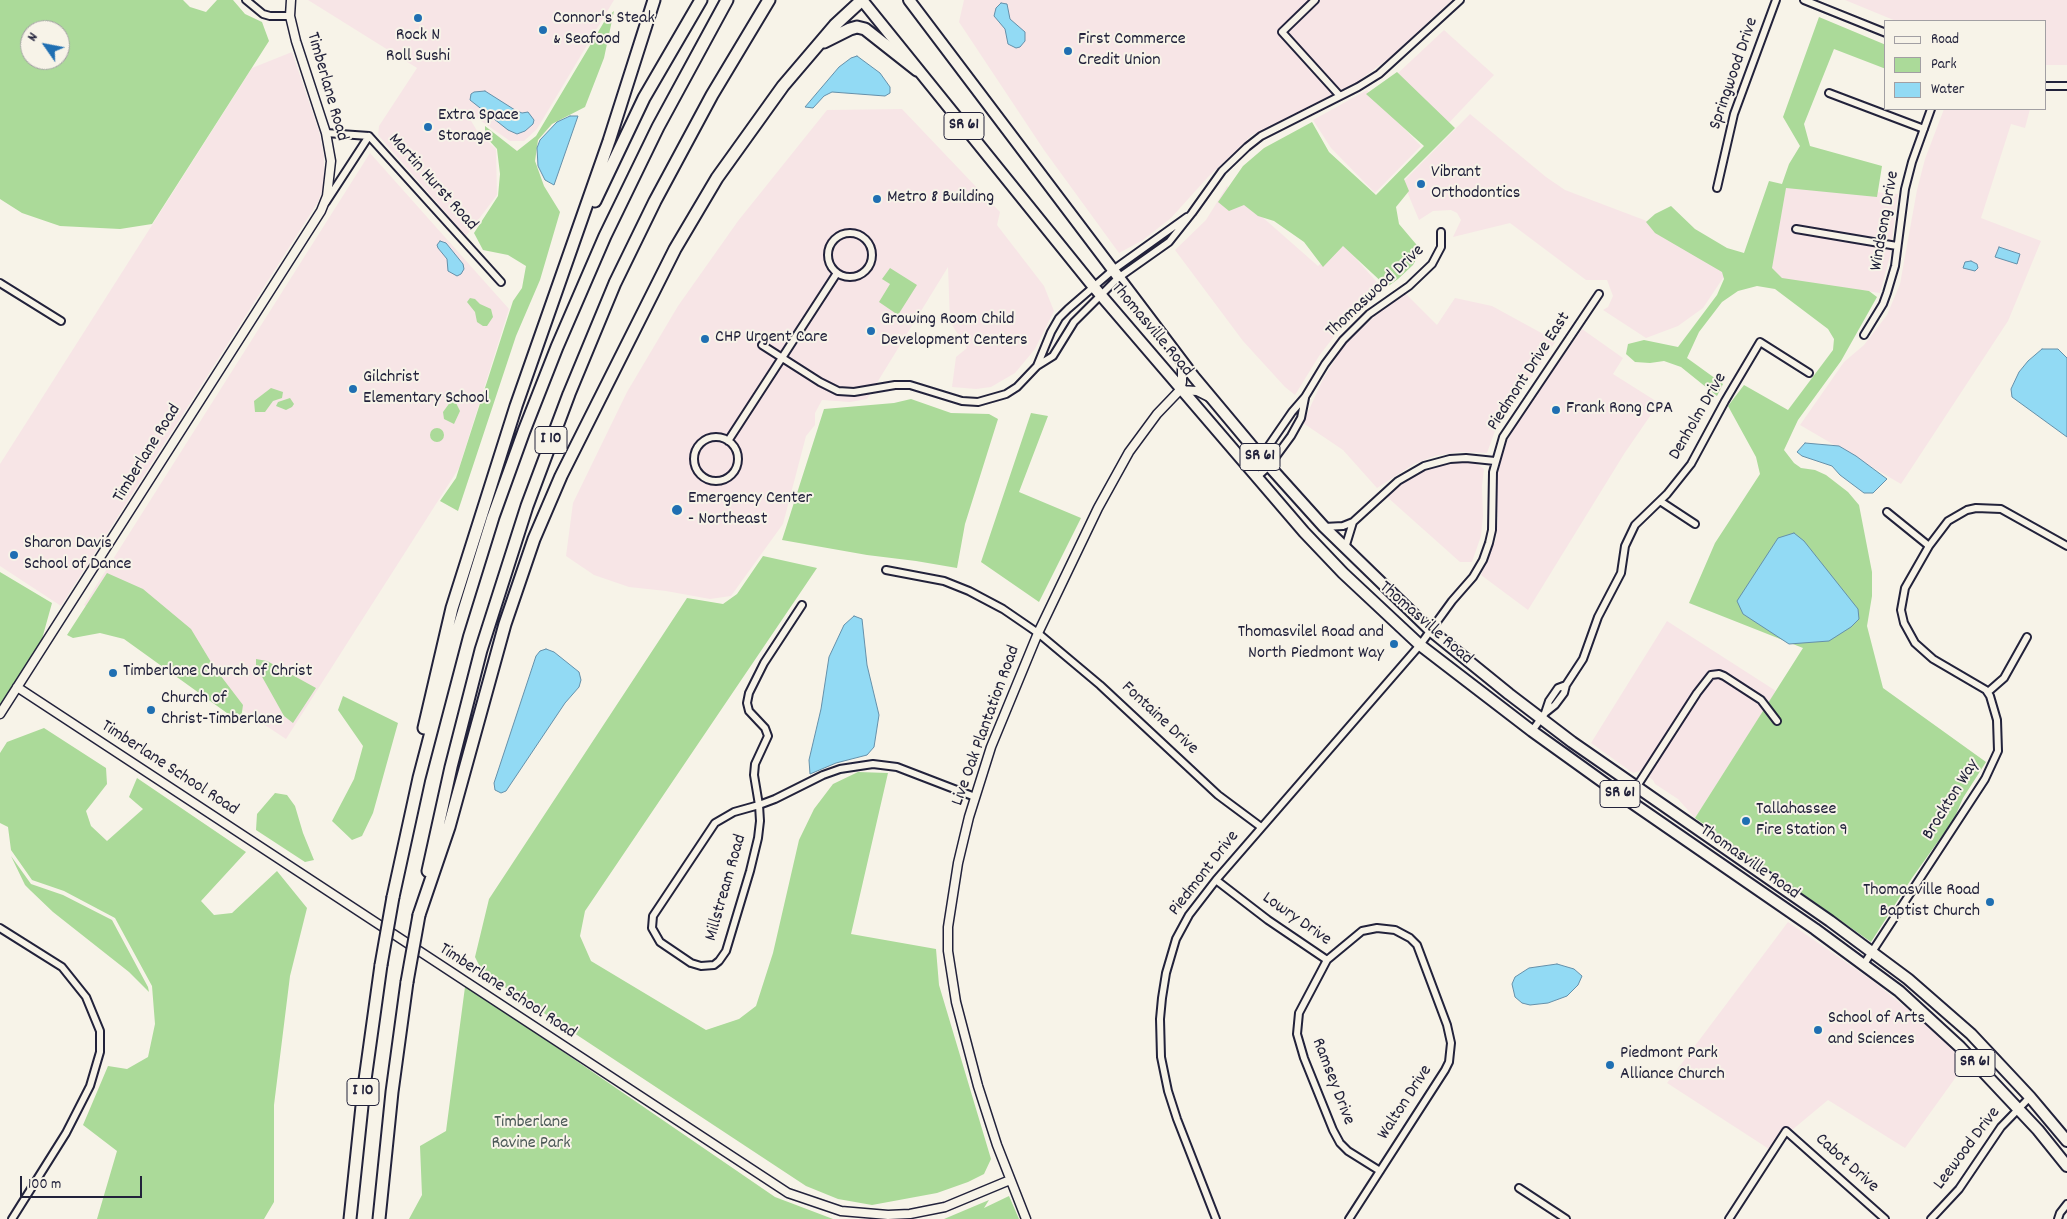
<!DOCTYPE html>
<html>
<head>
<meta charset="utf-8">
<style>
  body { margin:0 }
  #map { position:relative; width:2067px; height:1219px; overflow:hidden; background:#f7f3e8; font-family:Dekko,sans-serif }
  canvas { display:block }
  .legend { position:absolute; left:1884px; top:20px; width:162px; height:90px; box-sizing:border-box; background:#f7f3e8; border:1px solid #a29fa3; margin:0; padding:6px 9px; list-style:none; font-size:15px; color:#22223b }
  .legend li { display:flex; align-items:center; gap:10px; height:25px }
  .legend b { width:25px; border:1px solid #a29fa3 }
  .north { position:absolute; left:20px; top:20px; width:50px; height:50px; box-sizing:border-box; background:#f7f3e8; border:1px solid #a29fa3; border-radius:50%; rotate:303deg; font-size:14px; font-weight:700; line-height:20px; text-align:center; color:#22223b }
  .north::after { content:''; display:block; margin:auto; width:18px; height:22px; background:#1f6fb2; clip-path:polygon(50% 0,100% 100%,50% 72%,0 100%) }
  .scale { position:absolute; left:20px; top:1176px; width:122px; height:22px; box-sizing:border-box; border:2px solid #22223b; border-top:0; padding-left:6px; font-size:15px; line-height:18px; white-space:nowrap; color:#22223b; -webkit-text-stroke:4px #f7f3e8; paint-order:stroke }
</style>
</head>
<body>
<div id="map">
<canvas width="2067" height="1219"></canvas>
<ul class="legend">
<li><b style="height:6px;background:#f7f3e8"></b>Road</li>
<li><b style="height:14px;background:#abda99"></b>Park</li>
<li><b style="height:14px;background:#92daf4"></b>Water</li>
</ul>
<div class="north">N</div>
<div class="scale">100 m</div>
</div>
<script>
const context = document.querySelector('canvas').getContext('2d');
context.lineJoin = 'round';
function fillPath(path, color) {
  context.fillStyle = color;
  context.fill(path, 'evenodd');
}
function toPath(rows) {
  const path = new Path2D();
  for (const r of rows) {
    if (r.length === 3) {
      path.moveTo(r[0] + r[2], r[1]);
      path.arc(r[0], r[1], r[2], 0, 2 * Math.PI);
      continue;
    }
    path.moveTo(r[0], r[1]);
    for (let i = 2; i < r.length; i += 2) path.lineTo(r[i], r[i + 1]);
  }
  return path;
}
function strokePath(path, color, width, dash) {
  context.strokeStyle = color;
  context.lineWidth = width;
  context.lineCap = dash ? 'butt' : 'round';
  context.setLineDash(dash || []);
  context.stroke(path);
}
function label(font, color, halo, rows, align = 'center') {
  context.font = font + ' Dekko,sans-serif';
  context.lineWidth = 4;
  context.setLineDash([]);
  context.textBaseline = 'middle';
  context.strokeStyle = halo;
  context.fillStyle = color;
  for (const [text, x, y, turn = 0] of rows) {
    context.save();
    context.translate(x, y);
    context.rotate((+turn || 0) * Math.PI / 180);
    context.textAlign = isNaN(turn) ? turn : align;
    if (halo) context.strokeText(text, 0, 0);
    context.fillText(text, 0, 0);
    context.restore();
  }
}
fillPath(toPath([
  [308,0,614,0,537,129,524,141,510,141,464,109,479,134,496,149,497,195,466,236,378,135,379,126,417,68],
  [964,0,1452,0,1389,58,1357,82,1252,135,1208,177,1171,218,1143,240,1119,253,1044,150,959,22],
  [1845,0,2067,0,2067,65,2046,65,2046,21,1896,21],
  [1444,30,1494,75,1447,125,1397,74],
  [292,52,319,131,324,156,324,185,318,202,61,606,0,566,0,464,252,68],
  [1367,90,1421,146,1375,193,1331,148,1313,120],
  [902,109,1000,212,997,225,1044,286,1054,311,1035,349,1015,373,991,387,976,389,952,387,956,357,967,348,950,322,948,267,867,399,850,402,822,400,815,413,815,425,806,436,783,524,731,596,710,599,666,591,629,587,594,575,566,556,573,503,627,392,678,306,738,221,827,110],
  [1944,109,2030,109,2025,128,2011,124,1981,218,2041,241,2008,321,1901,484,1800,425,1844,362,1864,345,1887,315,1900,284,1917,190,1925,159],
  [1470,114,1546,177,1565,190,1652,223,1727,272,1703,308,1678,326,1646,338,1603,310,1608,307,1613,296,1607,280,1586,280,1510,223,1453,237,1461,220,1457,213,1451,210,1433,211,1419,220,1403,182],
  [370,153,509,309,459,468,286,739,84,605],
  [1784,184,1898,194,1890,256,1880,293,1765,277],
  [1227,186,1318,266,1342,243,1384,290,1356,313,1339,330,1319,356,1295,395,1285,387,1243,341,1175,250,1206,220],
  [1405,293,1437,325,1455,298,1492,306,1556,341,1495,431,1487,453,1459,452,1435,456,1414,464,1377,488,1343,450,1303,423,1323,379,1344,345,1377,314],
  [1582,329,1623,358,1613,374,1659,403,1624,454,1528,610,1481,575,1496,539,1498,519,1496,490,1500,459,1508,439,1522,415],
  [1465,462,1477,464,1484,469,1482,486,1483,516,1481,536,1472,562,1460,562,1386,496,1418,473,1440,465],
  [1667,621,1776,691,1695,818,1678,799,1655,784,1653,780,1640,771,1633,773,1591,743],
  [1788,922,1873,981,1921,1020,1966,1063,1905,1148,1828,1100,1792,1130,1786,1126,1769,1149,1667,1083]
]), '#f7e5e6');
fillPath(toPath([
  [0,0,183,0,190,7,206,12,217,0,233,0,245,14,262,22,269,41,152,224,120,229,60,226,22,213,0,199],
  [30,30,60,30,60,60,30,60],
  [614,11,604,58,585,107,552,124,538,140,535,161,544,186,560,212,540,280,516,336,458,511,440,501,456,478,513,301,522,288,526,266,508,255,483,250,474,233,498,196,500,174,497,149,485,136,485,126,517,151,536,136,607,17],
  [1819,17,1886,45,1886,69,1834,49,1804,124,1810,146,1882,166,1877,197,1786,188,1772,268,1782,278,1869,291,1877,297,1841,361,1798,420,1784,450,1794,463,1801,468,1815,470,1826,475,1848,492,1859,505,1872,572,1872,596,1867,626,1883,688,1986,762,1963,798,1954,819,1912,878,1871,942,1695,818,1803,648,1689,603,1715,543,1760,474,1756,457,1728,406,1744,385,1788,410,1833,350,1834,339,1828,329,1775,289,1757,286,1738,291,1722,302,1699,332,1687,358,1723,384,1717,396,1681,367,1664,361,1650,363,1635,362,1626,354,1628,344,1644,340,1678,347,1717,295,1724,279,1722,272,1655,233,1646,222,1655,214,1671,206,1695,229,1727,248,1744,253,1769,181,1782,184,1789,164,1800,146,1783,117],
  [1397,72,1455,128,1404,179,1409,191,1396,207,1399,224,1421,250,1413,265,1398,279,1387,287,1343,246,1323,267,1304,242,1274,221,1258,216,1244,205,1229,211,1218,202,1243,166,1264,148,1312,122,1329,152,1376,195,1424,146,1366,94],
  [890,268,917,285,898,315,879,302,890,284,882,279],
  [470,298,475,299,480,304,491,309,493,317,487,326,483,326,477,322,475,312,467,302],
  [271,388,283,392,282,398,273,401,265,412,255,412,254,401],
  [290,398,294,404,292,407,286,410,276,406,278,402],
  [911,399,951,413,989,414,998,419,965,524,957,568,916,561,867,555,782,540,824,409,894,403],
  [451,401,456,403,460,411,454,424,444,419,443,412],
  [1031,413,1048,416,1019,492,1081,518,1039,602,981,562],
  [437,435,7],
  [763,556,817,568,585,911,580,936,591,961,706,1030,739,1019,756,1006,773,953,799,840,814,809,833,784,858,772,888,773,851,934,936,949,939,985,991,1159,984,1174,968,1182,937,1193,872,1205,838,1199,806,1186,483,973,475,957,489,899,687,598,723,604,737,594],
  [0,572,52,603,42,639,0,705],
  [107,573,143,589,191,629,214,667,243,705,241,719,238,721,124,639,100,633,73,638,67,635],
  [256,659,267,661,316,688,293,723,284,716,256,666],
  [343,696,398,723,373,813,362,836,352,840,332,821,354,779,363,746,338,710],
  [44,728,106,768,107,784,86,811,91,826,107,841,143,809,129,797,137,778,246,852,201,901,214,915,232,913,277,871,307,908,290,976,274,1105,274,1202,264,1219,97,1219,117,1151,83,1125,108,1066,127,1069,148,1057,155,1024,152,986,115,918,64,891,32,880,11,850,8,827,0,823,0,753,7,742],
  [275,793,287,795,295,806,303,833,314,860,305,862,256,830,257,814],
  [11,856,31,884,63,895,112,920,148,987,149,992,129,972,53,912,31,891,25,885],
  [465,987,473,990,775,1197,833,1219,409,1219,422,1195,420,1146,446,1131],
  [1009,1196,1019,1219,944,1219,989,1200,984,1208]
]), '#abda99');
const water = toPath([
  [1001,3,1007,4,1010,19,1025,32,1025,41,1020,47,1016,48,1008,44,1005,29,994,16,996,8,1001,3],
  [857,56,880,73,890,87,890,93,885,96,832,92,824,96,813,108,805,107,839,67,851,58,857,56],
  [485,91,515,110,522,113,528,112,534,120,533,124,525,131,517,134,508,130,470,100,471,94,474,92,485,91],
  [570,116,578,116,554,185,545,180,538,166,537,148,540,140,557,122,570,116],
  [440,241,446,243,463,264,464,269,461,274,457,276,448,271,447,259,438,248,437,245,440,241],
  [1999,247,2020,254,2017,264,1995,257,1999,247],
  [1971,261,1977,264,1978,268,1975,271,1963,268,1965,262,1971,261],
  [2042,349,2058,349,2067,358,2067,437,2012,397,2011,389,2019,372,2028,361,2042,349],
  [1805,443,1839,446,1856,456,1887,479,1873,493,1864,493,1840,475,1832,466,1802,456,1797,452,1805,443],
  [1794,533,1804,541,1858,609,1859,619,1851,627,1829,641,1789,644,1743,614,1737,601,1778,538,1794,533],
  [854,616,862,619,867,665,879,715,874,747,867,755,836,763,810,774,809,760,821,709,829,657,844,625,854,616],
  [546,649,554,652,579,672,581,680,579,687,565,703,506,791,501,793,495,790,494,783,536,656,540,651,546,649],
  [1557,964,1574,969,1582,976,1578,985,1567,996,1548,1003,1530,1005,1522,1003,1515,997,1512,984,1515,977,1529,968,1557,964]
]);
fillPath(water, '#92daf4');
strokePath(water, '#6590aa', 1);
const minor = toPath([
  [246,0,263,14,270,16,290,16],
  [1315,0,1282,32,1340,96],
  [1804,0,1886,33],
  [2046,86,2067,86],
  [1829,93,1924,129],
  [326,133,369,136,501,282],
  [1717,188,1734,114,1776,0],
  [326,202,369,136],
  [1796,229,1897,246],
  [850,255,22],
  [0,283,61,321],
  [1864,335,1883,304,1887,293,1895,266,1905,189,1912,162,1931,109],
  [762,345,820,382,838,391,854,392,895,385,910,385,962,401,978,402,1006,394,1017,387,1037,366,1053,356,1074,322,1118,278,1169,242,1192,213,1222,171,1247,147,1261,136,1358,87,1379,74,1460,0],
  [1037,366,1051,332,1059,318,1068,309,1113,270,1187,217],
  [716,459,22],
  [728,441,837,273],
  [1249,469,1261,457,1292,412,1305,397,1325,364,1343,340,1369,314,1409,286,1432,264,1441,247,1441,232],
  [1257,477,1269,466,1291,436,1301,418,1305,398],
  [1660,501,1695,524],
  [1887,512,1929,546],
  [1324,527,1343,526,1353,522,1398,481,1424,466,1450,459,1466,458,1495,461],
  [1345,548,1353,522],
  [886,570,944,581,969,591,1003,609,1038,633,1100,685,1218,795,1261,827],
  [802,605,764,663,749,693,747,703,749,711,765,728,768,736,755,764,754,775,759,805,775,799,823,775,840,769,873,764,897,767,975,797],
  [1988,692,2004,678,2027,637],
  [1545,713,1555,705,1564,693,1566,685,1583,659,1598,617,1621,573,1625,546,1635,525,1667,494,1691,464,1725,401,1760,342,1809,373],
  [1532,731,1545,713,1549,701,1558,688,1566,685],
  [1628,800,1697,693,1711,675,1719,674,1724,676,1761,700,1777,721],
  [759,805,760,821,758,838,750,871,726,951,719,961,714,965,701,966,691,963,660,942,652,928,653,916,715,823,734,812,759,805],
  [1216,880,1268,920,1327,960],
  [0,928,62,967,86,997,100,1031,100,1052,90,1086,66,1133,12,1219],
  [1864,964,1985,779,1998,751,1997,720,1990,696,1986,690,1933,659,1915,643,1904,623,1901,610,1905,588,1929,546,1948,521,1967,510,1976,508,2001,509,2067,546],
  [1519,1188,1566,1219],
  [1216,1219,1177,1119,1168,1091,1161,1057,1160,1019,1162,998,1166,973,1176,939,1189,915,1216,880,1420,645,1452,601,1473,577,1483,560,1489,543,1492,530,1493,472,1503,437,1599,294],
  [1349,1219,1445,1070,1449,1062,1451,1043,1447,1025,1417,945,1410,938,1395,930,1377,928,1362,931,1327,960,1299,1013,1297,1034,1304,1058,1333,1130,1340,1143,1348,1151,1380,1171],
  [1729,1219,1786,1131,1885,1219],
  [1931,1219,1959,1189,2001,1127,2030,1097],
  [2058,1219,2060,1213,2067,1204]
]);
const tertiary = toPath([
  [1180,390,1197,391,1209,397],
  [17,687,788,1193,841,1211,888,1215,910,1214,945,1207,1010,1180],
  [0,714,321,211,327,196,331,161,326,133,296,41,290,16,291,0],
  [1026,1219,997,1145,978,1086,956,1002,948,951,948,927,958,863,969,817,991,747,1038,633,1098,508,1129,452,1157,414,1180,390,1182,382,1182,361]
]);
const primary = toPath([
  [862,0,1093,286,1304,532,1343,573,1420,645,1532,731,1628,800,1815,929,1899,991,1960,1047,2038,1130,2067,1166],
  [909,0,1194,377,1261,457,1324,527,1430,630,1509,694,1572,742,1830,921,1908,979,1971,1034,2030,1097,2067,1141]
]);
const motorway = toPath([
  [824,42,850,29,857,27,865,29,917,70],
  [595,201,644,98,701,0],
  [424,728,452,608,516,406,609,141,654,0],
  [428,871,451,767,481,650,527,506,569,394,615,283,655,201,712,95,769,0],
  [393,897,419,778,457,633,493,517,524,431,557,347,605,236,658,127,727,0],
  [419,915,449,827,505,624,534,539,561,476,675,249,717,178,783,86,835,25,862,0],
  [350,1219,364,1087,381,965],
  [379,1219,392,1092,407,982]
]);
strokePath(minor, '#22223b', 10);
strokePath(tertiary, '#22223b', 11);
strokePath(primary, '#22223b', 14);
strokePath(motorway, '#22223b', 15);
strokePath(minor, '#f7f3e8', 6);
strokePath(tertiary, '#f7f3e8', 8);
strokePath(primary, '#f7f3e8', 10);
strokePath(motorway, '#f7f3e8', 11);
const motorwayBridge = toPath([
  [381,965,393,897],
  [407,982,419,915]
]);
strokePath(motorwayBridge, '#22223b', 15, []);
strokePath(motorwayBridge, '#f7f3e8', 11);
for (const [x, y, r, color] of [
  [418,18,5,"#1f6fb2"],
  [543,30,5,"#1f6fb2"],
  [1068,51,5,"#1f6fb2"],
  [428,127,5,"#1f6fb2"],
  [1421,184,5,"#1f6fb2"],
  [877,199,5,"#1f6fb2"],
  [871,331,5,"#1f6fb2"],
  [705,339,5,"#1f6fb2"],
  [353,389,5,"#1f6fb2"],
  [1556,410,5,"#1f6fb2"],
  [677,510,6,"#1f6fb2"],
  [14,555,5,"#1f6fb2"],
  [1394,644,5,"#1f6fb2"],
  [113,673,5,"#1f6fb2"],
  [151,710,5,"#1f6fb2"],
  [1746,821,5,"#1f6fb2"],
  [1990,902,5,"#1f6fb2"],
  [1818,1030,5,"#1f6fb2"],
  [1610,1065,5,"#1f6fb2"]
]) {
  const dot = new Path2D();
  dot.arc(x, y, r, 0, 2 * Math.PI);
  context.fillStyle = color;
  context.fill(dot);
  strokePath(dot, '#f7f3e8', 2);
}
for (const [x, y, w] of [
  [964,126,40],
  [551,440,32],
  [1260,457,40],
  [1620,794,40],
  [1975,1063,40],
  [363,1092,32]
]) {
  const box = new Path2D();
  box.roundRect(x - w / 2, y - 13.5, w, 27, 4);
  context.fillStyle = '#f7f3e8';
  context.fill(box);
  strokePath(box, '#22223b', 1);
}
label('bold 16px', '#22223b', null, [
  ["SR 61",964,126],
  ["I 10",551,440],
  ["SR 61",1260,457],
  ["SR 61",1620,794],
  ["SR 61",1975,1063],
  ["I 10",363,1092]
]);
label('18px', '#22223b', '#f7f3e8', [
  ["Connor's Steak",553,20],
  ["& Seafood",553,41],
  ["Rock N",418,37,"center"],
  ["Roll Sushi",418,58,"center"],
  ["First Commerce",1078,41],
  ["Credit Union",1078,62],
  ["Extra Space",438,117],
  ["Storage",438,138],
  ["Vibrant",1431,174],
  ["Orthodontics",1431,195],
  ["Metro 8 Building",887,199],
  ["Growing Room Child",881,321],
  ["Development Centers",881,342],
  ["CHP Urgent Care",715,339],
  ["Gilchrist",363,379],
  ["Elementary School",363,400],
  ["Frank Rong CPA",1566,410],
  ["Emergency Center",688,500],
  ["- Northeast",688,521],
  ["Sharon Davis",24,545],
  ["School of Dance",24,566],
  ["Thomasvilel Road and",1384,634,"right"],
  ["North Piedmont Way",1384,655,"right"],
  ["Timberlane Church of Christ",123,673],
  ["Church of",161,700],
  ["Christ-Timberlane",161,721],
  ["Tallahassee",1756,811],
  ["Fire Station 9",1756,832],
  ["Thomasville Road",1980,892,"right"],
  ["Baptist Church",1980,913,"right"],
  ["School of Arts",1828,1020],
  ["and Sciences",1828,1041],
  ["Piedmont Park",1620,1055],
  ["Alliance Church",1620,1076]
], 'left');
label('18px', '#22223b', '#f7f3e8', [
  ["Springwood Drive",1735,74,-71],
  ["Timberlane Road",326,87,74],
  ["Martin Hurst Road",432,183,48],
  ["Windsong Drive",1886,221,-80],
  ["Thomaswood Drive",1376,292,-43],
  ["Thomasville Road",1151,330,50],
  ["Piedmont Drive East",1530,372,-57],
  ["Denholm Drive",1699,417,-60],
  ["Timberlane Road",148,454,-58],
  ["Thomasville Road",1425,624,41],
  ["Fontaine Drive",1159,719,43],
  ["Live Oak Plantation Road",987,726,-70],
  ["Timberlane School Road",169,769,33],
  ["Brockton Way",1952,800,-58],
  ["Thomasville Road",1749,863,35],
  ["Piedmont Drive",1205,874,-52],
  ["Millstream Road",727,888,-74],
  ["Lowry Drive",1296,920,35],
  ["Timberlane School Road",507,992,33],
  ["Ramsey Drive",1332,1082,69],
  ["Walton Drive",1406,1103,-57],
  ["Leewood Drive",1968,1149,-53],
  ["Cabot Drive",1846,1164,42]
]);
label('18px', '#4b5957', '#f7f3e8', [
  ["Timberlane",531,1124],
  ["Ravine Park",531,1145]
]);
</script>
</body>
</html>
